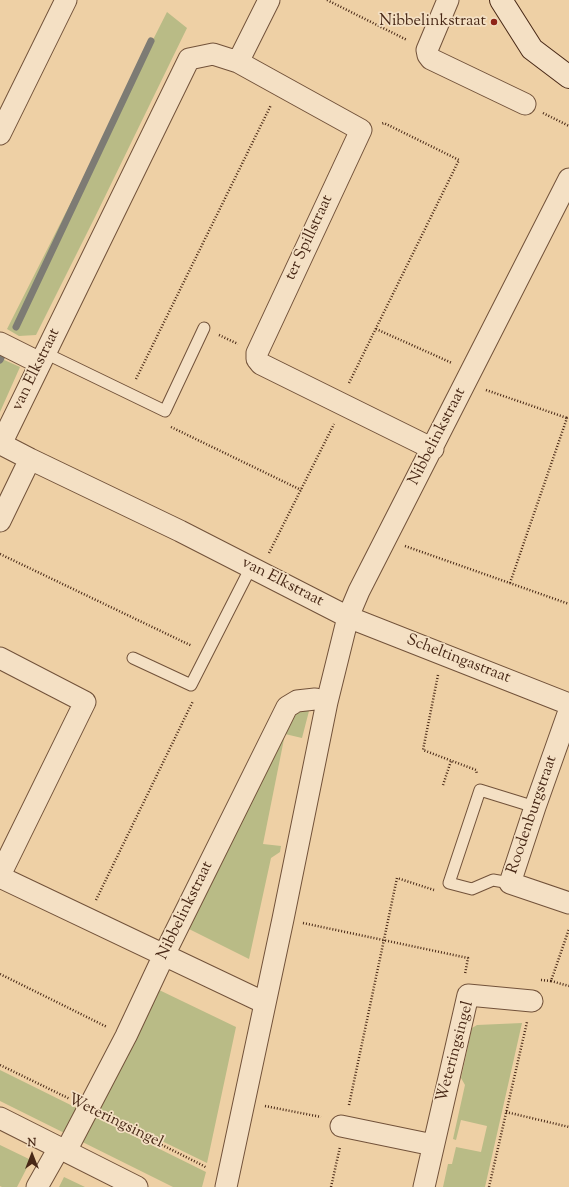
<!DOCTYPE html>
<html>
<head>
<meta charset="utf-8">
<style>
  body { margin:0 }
  #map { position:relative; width:569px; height:1187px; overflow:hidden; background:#eed0a5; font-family:"Sorts Mill Goudy",serif }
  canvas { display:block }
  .north { position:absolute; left:12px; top:1135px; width:40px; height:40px; -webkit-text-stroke:3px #f4e0c4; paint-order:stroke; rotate:0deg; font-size:11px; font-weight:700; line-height:16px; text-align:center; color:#482816 }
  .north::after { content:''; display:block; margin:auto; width:14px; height:18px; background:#482816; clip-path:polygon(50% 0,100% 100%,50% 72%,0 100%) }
</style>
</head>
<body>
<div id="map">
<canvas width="569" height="1187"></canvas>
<div class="north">N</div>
</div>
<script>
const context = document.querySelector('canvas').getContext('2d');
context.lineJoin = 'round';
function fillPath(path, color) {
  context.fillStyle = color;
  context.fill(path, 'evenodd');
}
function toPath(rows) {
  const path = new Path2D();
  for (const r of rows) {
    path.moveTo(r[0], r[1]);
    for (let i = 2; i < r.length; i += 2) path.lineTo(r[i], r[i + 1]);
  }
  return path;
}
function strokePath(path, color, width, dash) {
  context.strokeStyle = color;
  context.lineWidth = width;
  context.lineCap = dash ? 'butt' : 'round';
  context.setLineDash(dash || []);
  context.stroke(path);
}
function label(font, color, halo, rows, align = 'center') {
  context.font = font + ' "Sorts Mill Goudy",serif';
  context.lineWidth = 3.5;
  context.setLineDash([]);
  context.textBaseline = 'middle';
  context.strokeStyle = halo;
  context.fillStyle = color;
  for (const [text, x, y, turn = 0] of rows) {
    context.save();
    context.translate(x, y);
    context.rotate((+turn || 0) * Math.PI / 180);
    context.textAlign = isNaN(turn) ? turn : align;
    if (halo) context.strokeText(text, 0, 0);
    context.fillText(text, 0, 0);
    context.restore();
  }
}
fillPath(toPath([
  [167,12,187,28,95,217,36,335,19,336,7,329],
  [0,358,20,367,0,412],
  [298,708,309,711,302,738,285,734,263,844,281,846,280,852,271,858,249,959,185,927],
  [155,988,236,1027,207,1163,96,1109],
  [522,1023,485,1187,443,1187,448,1164,452,1164,456,1147,481,1152,487,1126,461,1120,456,1140,453,1139,465,1085,461,1078,472,1028,477,1025],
  [0,1070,206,1172,202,1187,173,1187,0,1101],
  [0,1145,31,1160,17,1187,2,1187,0,1186],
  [64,1177,85,1187,59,1187]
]), '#b9bb86');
strokePath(toPath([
  [16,327,151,41],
  [0,360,1,358]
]), '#7d7b74', 7);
const lane = toPath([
  [45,353,165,411,204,328],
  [133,658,191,685,251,567],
  [510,883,493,880,472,889,449,883,480,790,535,807]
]);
const street = toPath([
  [269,0,238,62,361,130,257,353,257,359,261,364,433,449],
  [448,0,427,50,428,55,431,59,525,104],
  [238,62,213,54,189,59,1,444,30,459,180,531,348,617,569,704],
  [0,134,66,0],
  [0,343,40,363],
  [0,521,30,459],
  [0,658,85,702,0,875],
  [569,711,535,807,510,883,569,903],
  [0,877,265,1003],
  [0,1118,137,1187],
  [341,1126,433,1145],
  [66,1151,126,1036,164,955,287,707,297,701,315,699,327,702],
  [37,1187,59,1148],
  [226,1187,283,919,327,702,348,617,359,591,569,179],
  [424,1187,468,995,532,1001]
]);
const secondary = toPath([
  [501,0,532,49,569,77]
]);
strokePath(lane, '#72523a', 13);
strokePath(street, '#72523a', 23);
strokePath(secondary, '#482816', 24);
strokePath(toPath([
  [327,0,407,40],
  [543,113,569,126],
  [376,329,452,363],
  [219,335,238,344],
  [136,379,271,105],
  [349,383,459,160,384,123,381,124],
  [486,390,567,418],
  [171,427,301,490],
  [405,546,569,604],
  [269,553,334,424],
  [0,554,192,646],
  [510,583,567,418,569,419],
  [438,675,423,750,476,770,477,774],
  [443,785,451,761],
  [96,900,193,701],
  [303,923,468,958,465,974],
  [0,974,107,1027],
  [541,980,551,981,569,929],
  [551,981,569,986],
  [0,1065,70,1099],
  [349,1105,397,878,434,890],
  [265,1106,321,1117],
  [506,1112,569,1127],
  [108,1118,202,1165,207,1168],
  [331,1187,340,1147],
  [489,1187,527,1022]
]), '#482816', 2.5, [1, 2]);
strokePath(lane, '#f4e0c4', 11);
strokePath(street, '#f4e0c4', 21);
strokePath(secondary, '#f4e0c4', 22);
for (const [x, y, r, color] of [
  [494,22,4,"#8f2418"]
]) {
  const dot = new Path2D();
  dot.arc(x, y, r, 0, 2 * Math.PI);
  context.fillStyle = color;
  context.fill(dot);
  strokePath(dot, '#f4e0c4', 1.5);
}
label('16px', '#482816', '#f4e0c4', [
  ["Nibbelinkstraat",486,22]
], 'right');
label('16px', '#482816', '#f4e0c4', [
  ["ter Spillstraat",310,238,-65],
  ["van Elkstraat",37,370,-64],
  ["Nibbelinkstraat",438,437,-63],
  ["van Elkstraat",282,583,27],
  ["Scheltingastraat",458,660,21],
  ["Roodenburgstraat",533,815,-71],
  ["Nibbelinkstraat",186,911,-64],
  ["Weteringsingel",456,1052,-75],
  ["Weteringsingel",115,1122,26]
]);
</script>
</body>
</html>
